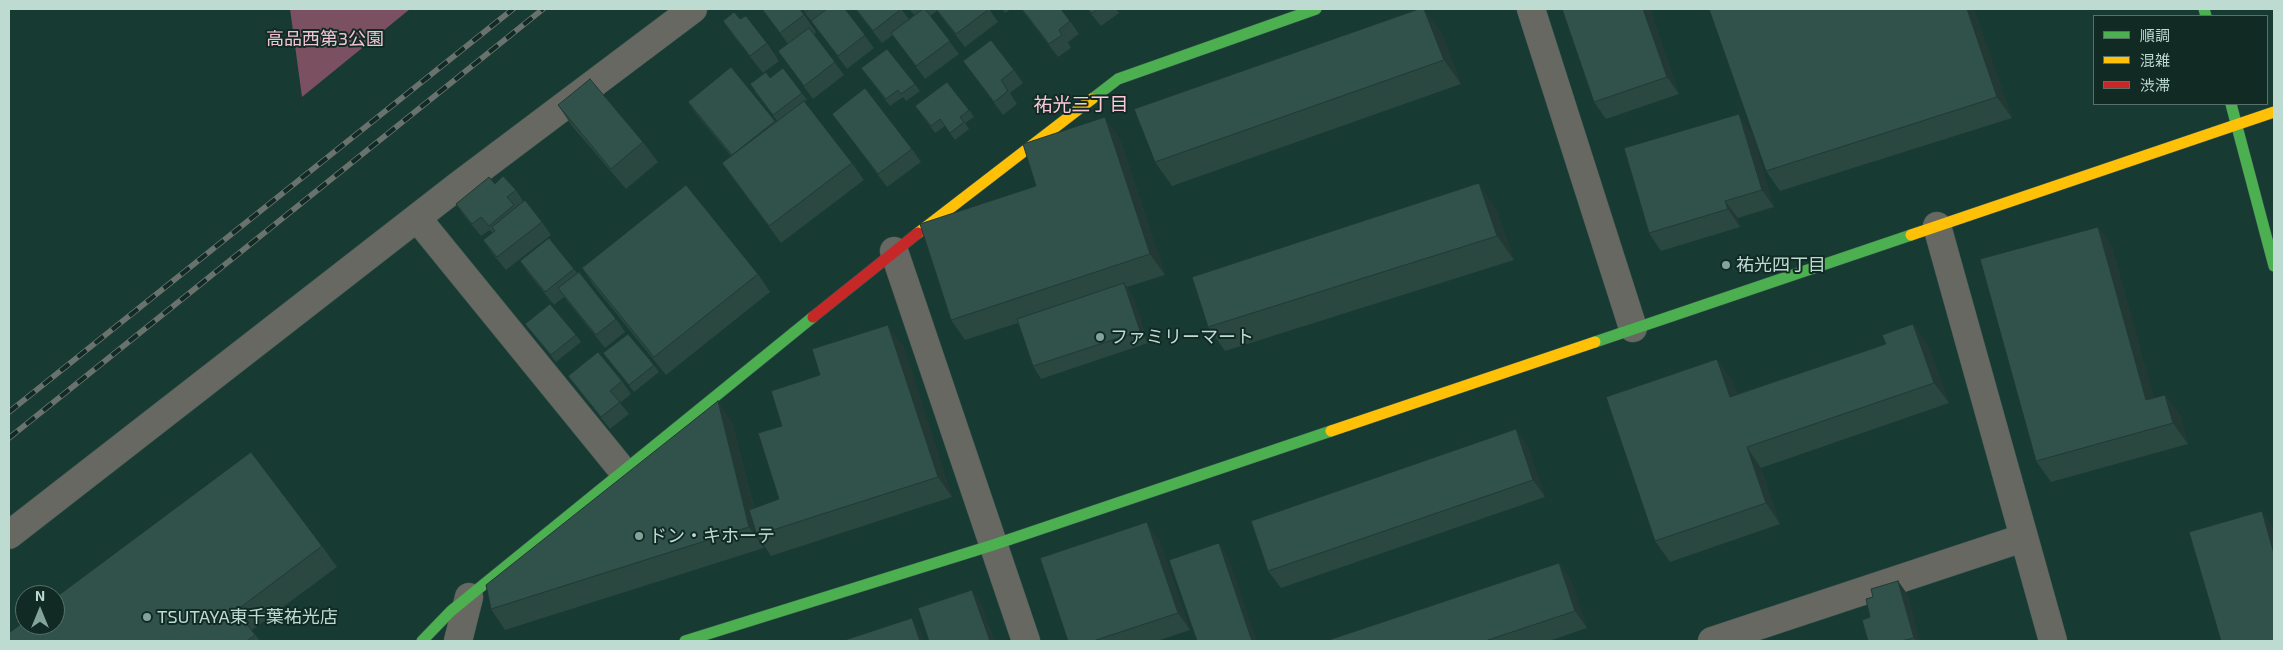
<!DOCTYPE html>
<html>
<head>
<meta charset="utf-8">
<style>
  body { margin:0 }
  #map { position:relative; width:2283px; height:650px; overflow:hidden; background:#173a33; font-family:"Exo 2","Noto Sans JP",sans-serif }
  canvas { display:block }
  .frame { position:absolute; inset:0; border:10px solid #bedbd2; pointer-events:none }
  .legend { position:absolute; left:2093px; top:15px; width:175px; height:90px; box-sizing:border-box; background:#122a24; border:1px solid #57716a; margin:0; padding:6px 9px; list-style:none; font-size:15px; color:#bedbd2 }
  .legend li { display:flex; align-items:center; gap:10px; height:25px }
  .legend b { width:25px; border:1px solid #57716a }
  .north { position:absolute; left:15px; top:585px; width:50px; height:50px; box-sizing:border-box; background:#122a24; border:1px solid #57716a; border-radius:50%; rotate:0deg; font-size:14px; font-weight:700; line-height:20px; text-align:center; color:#bedbd2 }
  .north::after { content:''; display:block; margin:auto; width:18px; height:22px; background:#84a39a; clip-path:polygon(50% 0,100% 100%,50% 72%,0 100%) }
</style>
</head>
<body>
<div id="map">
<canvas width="2283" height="650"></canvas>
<div class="frame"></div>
<ul class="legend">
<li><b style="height:6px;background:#4caf50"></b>順調</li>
<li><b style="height:6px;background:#ffc107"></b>混雑</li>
<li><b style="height:6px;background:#c62828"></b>渋滞</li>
</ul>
<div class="north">N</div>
</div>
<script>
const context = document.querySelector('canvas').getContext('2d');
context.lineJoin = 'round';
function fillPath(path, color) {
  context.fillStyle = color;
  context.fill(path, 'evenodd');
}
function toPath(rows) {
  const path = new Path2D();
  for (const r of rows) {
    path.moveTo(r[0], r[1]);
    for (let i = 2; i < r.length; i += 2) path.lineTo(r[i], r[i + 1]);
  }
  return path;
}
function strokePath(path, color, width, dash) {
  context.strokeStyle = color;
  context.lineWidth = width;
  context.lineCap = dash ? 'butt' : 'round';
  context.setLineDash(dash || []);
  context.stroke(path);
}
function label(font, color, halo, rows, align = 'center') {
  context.font = font + ' "Exo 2","Noto Sans JP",sans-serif';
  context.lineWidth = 4;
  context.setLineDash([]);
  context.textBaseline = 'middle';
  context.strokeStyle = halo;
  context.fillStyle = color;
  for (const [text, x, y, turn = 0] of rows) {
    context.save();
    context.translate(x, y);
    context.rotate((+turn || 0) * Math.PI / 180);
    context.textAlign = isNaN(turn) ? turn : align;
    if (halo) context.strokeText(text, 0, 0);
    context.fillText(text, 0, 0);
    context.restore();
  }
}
fillPath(toPath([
  [290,9,410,9,302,97]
]), '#7b5061');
const street = toPath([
  [1531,9,1633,328],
  [417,218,623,471],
  [1937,226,2053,641],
  [894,251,1026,641],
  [9,535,459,185,693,9],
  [458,641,469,597],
  [1712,641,2023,538]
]);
const fast = toPath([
  [2204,9,2206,16],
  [1092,99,1118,79,1316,9],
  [2231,104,2274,266],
  [1595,342,1911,235],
  [422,641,451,611,813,317],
  [685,641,993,545,1331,431]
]);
const slow = toPath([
  [918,233,1092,99],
  [1911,235,2274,112],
  [1331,431,1595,342]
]);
const jam = toPath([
  [813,317,918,233]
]);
strokePath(street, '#38554e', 29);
strokePath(fast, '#38554e', 12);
strokePath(slow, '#38554e', 12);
strokePath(jam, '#38554e', 12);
strokePath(street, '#686863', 28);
strokePath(fast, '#4caf50', 11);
strokePath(slow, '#ffc107', 11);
strokePath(jam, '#c62828', 11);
const rail = toPath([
  [9,412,513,9],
  [9,438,543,9]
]);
strokePath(rail, '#6a726e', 5.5);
strokePath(rail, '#122a24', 4, [11]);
fillPath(toPath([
  [762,9,800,9,816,32,814,34,844,75,813,99,778,51,788,44],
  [802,9,845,9,874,48,847,69],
  [855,9,901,9,909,19,914,15,909,9,989,9,998,22,965,47,937,11,930,16,959,54,925,79,893,35,882,43],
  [1002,9,1011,9,1005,13],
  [1021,9,1070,21,1079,34,1068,42,1071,48,1058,57],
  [1087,9,1116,9,1119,13,1101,26],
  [1562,9,1650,9,1679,94,1606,119,1594,102],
  [1974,9,2012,118,1780,191,1766,171],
  [740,19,767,43,779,61,763,73,735,38,723,21],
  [1441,31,1461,84,1172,186,1155,162],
  [963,61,1014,70,1023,83,1010,93,1017,104,1003,115],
  [731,67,776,122,777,121,754,91,770,78,802,93,807,100,804,102,852,163,864,180,781,243,734,180,722,163,731,156,697,115,688,102],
  [861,68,915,84,920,91,906,101,903,97,890,106],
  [558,105,643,142,658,162,626,189,572,126],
  [969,110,974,117,965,123,969,129,955,140,945,126,935,133,920,113],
  [832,114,912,149,921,162,887,187],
  [1751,131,1774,207,1738,218,1740,227,1661,251,1649,233],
  [1120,138,1165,275,1127,287,1133,296,1148,343,1041,379,1033,366,1018,323,965,340,951,320,1036,186],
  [495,184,516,190,523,201,542,222,551,235,506,270,492,253,483,240,492,233,490,230,481,236,465,217,456,204],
  [1496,208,1514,260,1225,351,1208,327],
  [2098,227,2112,247,2154,398,2165,395,2180,415,2188,444,2051,482,2036,461],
  [520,261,574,269,616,319,625,332,605,348,564,297,554,305,529,274],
  [582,268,758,274,770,292,666,375,594,286],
  [525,324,576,335,581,342,556,362],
  [1913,324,1928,345,1949,403,1761,468,1780,524,1670,562,1655,541,1732,379,1737,394,1886,344],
  [903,345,952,497,771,556,763,544,764,548,505,630,491,609,732,422,754,508,779,499,782,426,820,375],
  [603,353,654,365,659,372,634,392],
  [568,376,622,381,631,394,620,403,629,414,610,429,577,388],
  [1516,429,1528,447,1545,497,1281,588,1268,571],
  [1159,539,1190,630,1157,641,1068,641],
  [322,546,337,567,252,630,260,641,9,641],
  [1559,563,1571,580,1587,628,1549,641,1326,641],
  [1898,581,1907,594,1920,641,1868,641,1873,597]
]), '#2a4740');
fillPath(toPath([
  [1424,9,1441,31,1461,84,1444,60],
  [1643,9,1650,9,1679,94,1667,77],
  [1967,9,1974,9,2012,118,1997,97],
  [1739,114,1751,131,1774,207,1762,190],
  [1105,117,1120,138,1165,275,1150,254],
  [1479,183,1496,208,1514,260,1497,236],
  [1725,201,1738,218,1740,227,1728,209],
  [2098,227,2112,247,2161,421,2146,400],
  [1124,283,1133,296,1148,343,1140,331],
  [1913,324,1928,345,1949,403,1934,383],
  [888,325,903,345,952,497,938,477],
  [1717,359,1732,379,1745,417,1730,397],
  [2165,395,2180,415,2188,444,2173,423],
  [718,401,732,422,760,534,757,535,763,544,764,548,749,527],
  [1516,429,1528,447,1545,497,1533,480],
  [1747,447,1761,468,1780,524,1766,503],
  [2262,511,2274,529,2274,554],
  [1147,522,1159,539,1190,630,1178,613],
  [1219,543,1228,556,1257,641,1252,641],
  [1559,563,1571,580,1587,628,1575,611],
  [1898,581,1907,594,1920,641,1916,641,1914,638],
  [972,590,981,602,995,641,990,641],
  [912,618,921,631,924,641,920,641]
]), '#223934');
const building = toPath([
  [762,9,800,9,804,15,780,33,762,9],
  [803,9,810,9,805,12,803,9],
  [827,9,845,9,865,35,838,56,811,21,827,9],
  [856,9,901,9,873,31,856,9],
  [923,9,925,9,950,41,916,66,891,33,923,9],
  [936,9,989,9,956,34,936,9],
  [1022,9,1061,9,1070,21,1059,30,1062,35,1049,44,1022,9],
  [1088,9,1098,9,1092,13,1088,9],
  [1419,9,1424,9,1444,60,1155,162,1134,109,1419,9],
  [1562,9,1643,9,1667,77,1594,102,1562,9],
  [1709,9,1967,9,1997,97,1766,171,1709,9],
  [734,12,740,19,746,16,767,43,750,56,723,21,734,12],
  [809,28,835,62,804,86,778,51,809,28],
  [991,40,1014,70,1001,80,1008,91,994,102,963,61,991,40],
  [887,49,915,84,901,94,898,90,886,99,861,68,887,49],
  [731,67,775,121,732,155,688,102,731,67],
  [783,68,802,93,773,115,750,84,766,72,770,78,783,68],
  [590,79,643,142,611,169,558,105,590,79],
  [947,82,969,110,960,117,964,122,950,133,940,119,931,126,915,106,947,82],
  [865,88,912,149,878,174,832,114,865,88],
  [804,101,852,163,769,226,722,163,804,101],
  [1739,114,1762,190,1725,201,1728,209,1649,233,1624,148,1739,114],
  [1105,117,1150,254,951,320,920,224,1036,186,1023,144,1105,117],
  [503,176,516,190,507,197,514,205,489,226,481,217,472,224,456,204,489,177,495,184,503,176],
  [1479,183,1497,236,1208,327,1192,277,1479,183],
  [686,185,758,274,654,357,582,268,686,185],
  [525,200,542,222,497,257,483,240,495,231,492,227,525,200],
  [2098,227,2146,400,2165,395,2173,423,2036,461,1980,259,2098,227],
  [549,238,574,269,545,292,520,261,549,238],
  [579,272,616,319,596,335,558,288,579,272],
  [1124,283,1140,331,1033,366,1017,319,1124,283],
  [550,304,576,335,551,355,525,324,550,304],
  [1913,324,1934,383,1747,447,1766,503,1655,541,1606,397,1717,359,1730,397,1886,344,1882,335,1913,324],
  [888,325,938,477,757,535,749,510,779,499,758,433,782,426,771,391,820,375,812,349,888,325],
  [628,334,654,365,629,385,603,353,628,334],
  [598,352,622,381,610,391,620,402,601,417,568,376,598,352],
  [718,401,749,527,491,609,486,585,718,401],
  [1516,429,1533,480,1268,571,1251,521,1516,429],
  [251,452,322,546,237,610,255,635,247,641,9,641,9,633,25,621,25,625,55,625,55,598,251,452],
  [2262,511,2274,554,2274,641,2221,641,2189,532,2262,511],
  [1147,522,1178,613,1093,641,1068,641,1040,558,1147,522],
  [1219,543,1252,641,1197,641,1169,560,1219,543],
  [1559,563,1575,611,1485,641,1326,641,1559,563],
  [1898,581,1914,638,1901,641,1868,641,1862,620,1870,617,1866,599,1873,597,1871,589,1898,581],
  [972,590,990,641,929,641,918,608,972,590],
  [912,618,920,641,842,641,912,618]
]);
fillPath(building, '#31524b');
strokePath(building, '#223934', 1);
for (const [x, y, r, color] of [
  [1726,265,5,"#84a39a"],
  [1100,337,5,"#84a39a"],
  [639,536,5,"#84a39a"],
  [147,617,5,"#84a39a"]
]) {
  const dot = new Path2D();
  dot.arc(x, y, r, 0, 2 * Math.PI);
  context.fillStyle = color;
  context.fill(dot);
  strokePath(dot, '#122a24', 2);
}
label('18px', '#f1c3d3', '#122a24', [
  ["高品西第3公園",325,39]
]);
label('18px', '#bedbd2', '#122a24', [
  ["祐光四丁目",1736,265],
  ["ファミリーマート",1110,337],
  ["ドン・キホーテ",649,536],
  ["TSUTAYA東千葉祐光店",157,617]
], 'left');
label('19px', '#fac8d9', '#122a24', [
  ["祐光三丁目",1081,105]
]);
</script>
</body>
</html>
